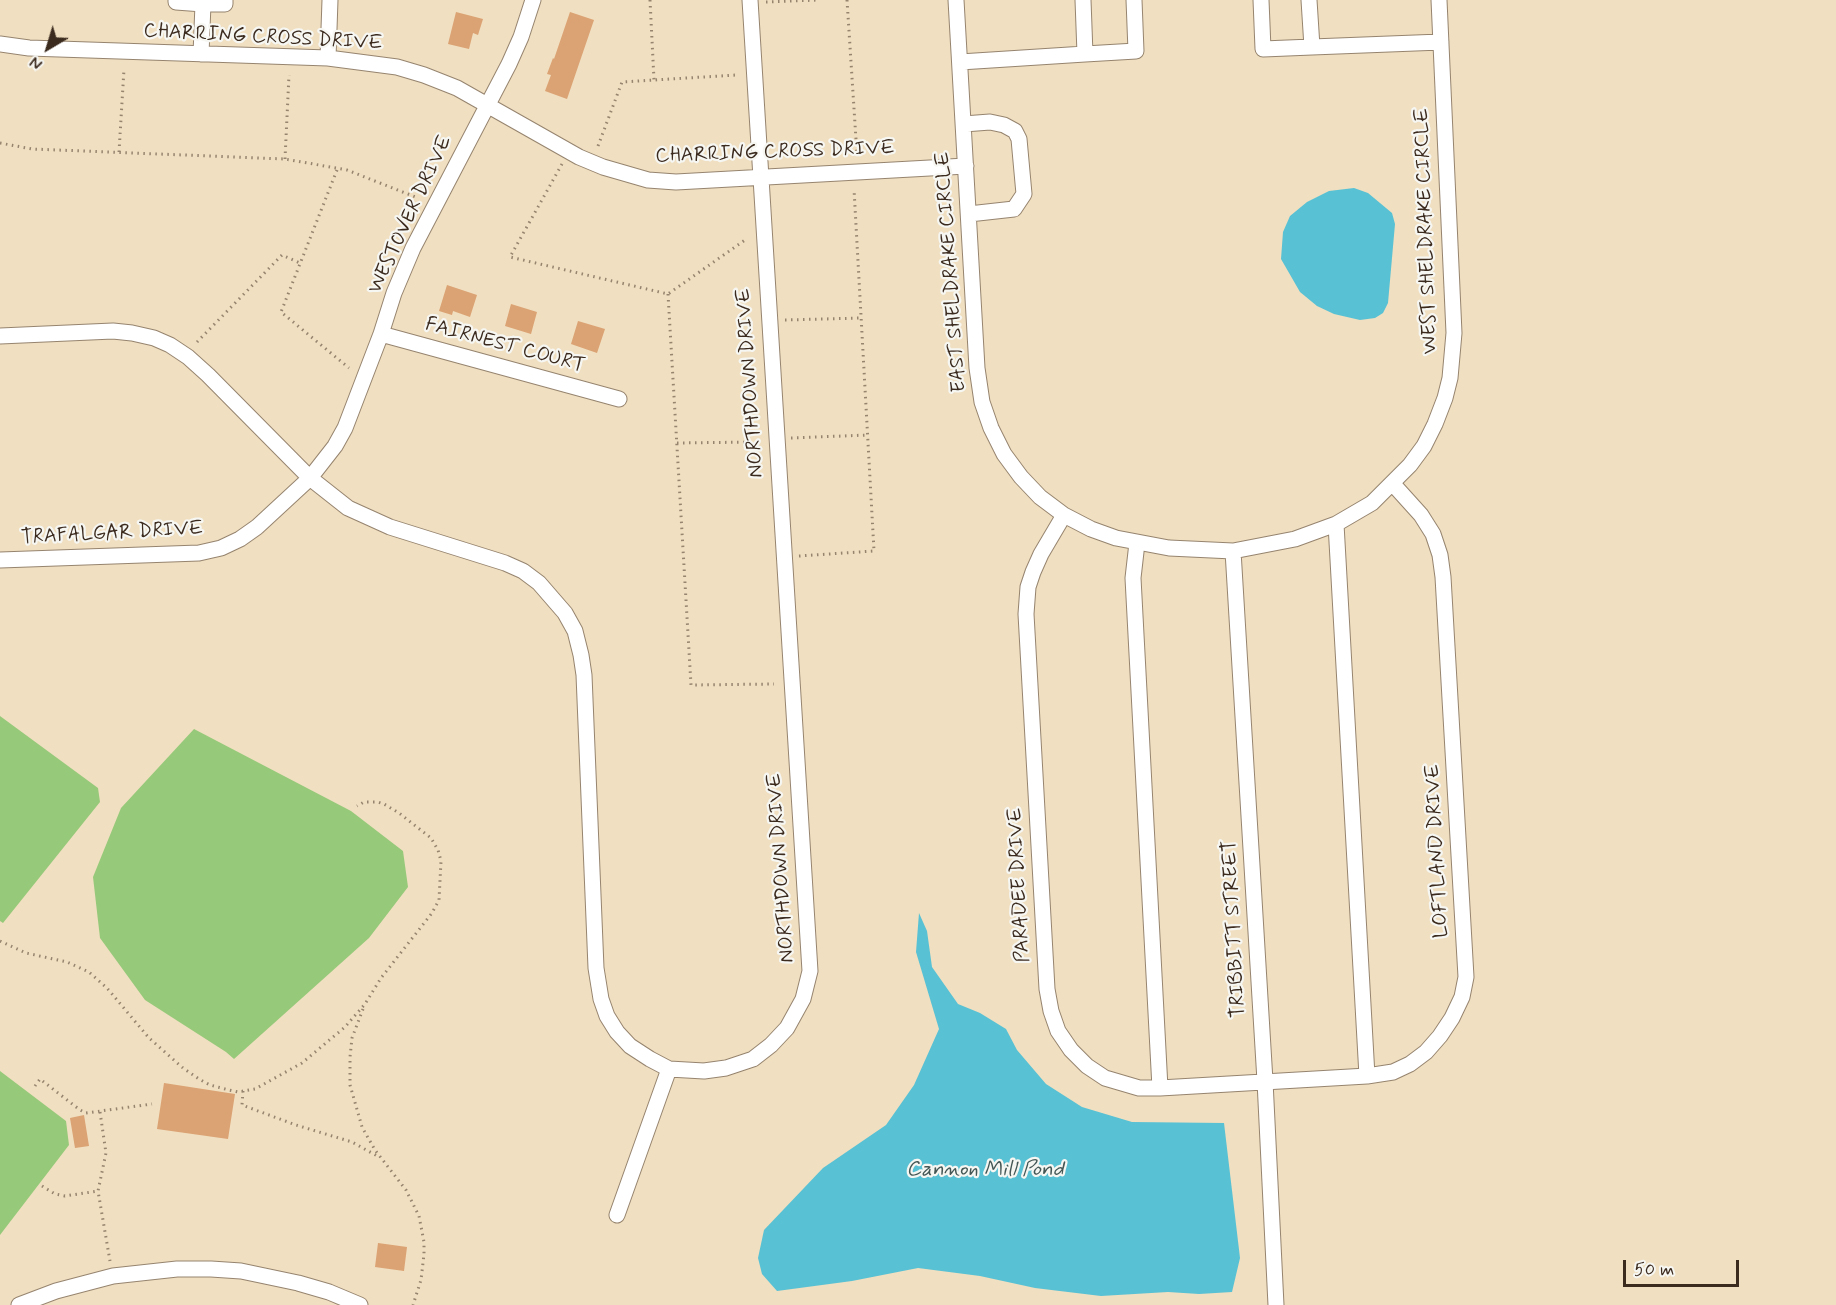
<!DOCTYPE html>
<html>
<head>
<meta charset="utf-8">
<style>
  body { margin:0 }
  #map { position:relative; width:1836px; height:1305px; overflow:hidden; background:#f0dfc0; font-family:Mynerve,sans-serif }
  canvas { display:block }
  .north { position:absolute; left:18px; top:18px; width:60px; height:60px; -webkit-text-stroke:4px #f6f6f2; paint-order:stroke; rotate:218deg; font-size:16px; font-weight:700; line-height:24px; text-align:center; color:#3b2a1e }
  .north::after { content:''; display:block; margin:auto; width:21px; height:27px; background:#3b2a1e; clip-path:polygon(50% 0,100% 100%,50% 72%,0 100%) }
  .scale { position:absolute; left:1623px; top:1260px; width:116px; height:27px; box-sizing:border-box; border:3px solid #3b2a1e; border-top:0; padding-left:8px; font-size:18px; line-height:21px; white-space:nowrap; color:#3b2a1e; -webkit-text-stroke:4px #f6f6f2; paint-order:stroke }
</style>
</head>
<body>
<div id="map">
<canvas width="1836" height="1305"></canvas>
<div class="north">N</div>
<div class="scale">50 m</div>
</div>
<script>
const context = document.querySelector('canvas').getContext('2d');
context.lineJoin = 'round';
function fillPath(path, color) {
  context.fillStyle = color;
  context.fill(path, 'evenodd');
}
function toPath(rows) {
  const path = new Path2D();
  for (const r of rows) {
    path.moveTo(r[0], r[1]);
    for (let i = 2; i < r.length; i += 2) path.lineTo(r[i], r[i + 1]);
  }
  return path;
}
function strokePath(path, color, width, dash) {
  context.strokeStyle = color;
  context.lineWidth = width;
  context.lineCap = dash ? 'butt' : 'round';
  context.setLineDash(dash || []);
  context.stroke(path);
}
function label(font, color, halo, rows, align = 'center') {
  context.font = font + ' Mynerve,sans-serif';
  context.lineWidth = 4.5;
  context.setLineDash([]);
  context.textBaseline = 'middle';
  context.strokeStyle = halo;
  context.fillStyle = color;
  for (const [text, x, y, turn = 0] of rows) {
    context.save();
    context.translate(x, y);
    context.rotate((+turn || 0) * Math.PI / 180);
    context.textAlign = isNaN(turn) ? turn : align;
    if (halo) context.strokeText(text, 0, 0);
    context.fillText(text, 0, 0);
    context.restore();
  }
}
fillPath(toPath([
  [0,716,98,788,100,802,3,923,0,921],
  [194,729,351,811,403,851,408,887,369,938,234,1059,226,1052,145,1000,100,938,93,877,121,808],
  [0,1071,66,1121,69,1145,0,1235]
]), '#97c97a');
fillPath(toPath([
  [1354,188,1368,193,1392,213,1395,224,1388,303,1383,313,1375,318,1360,320,1334,314,1317,306,1300,292,1281,259,1283,232,1290,216,1307,202,1329,191],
  [919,913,927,931,932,967,958,1004,980,1013,1006,1029,1017,1050,1046,1084,1082,1107,1132,1122,1224,1123,1240,1258,1232,1292,1199,1294,1168,1292,1101,1296,1035,1288,980,1276,918,1268,852,1281,777,1291,762,1274,758,1258,764,1230,823,1168,886,1125,914,1085,939,1029,916,952]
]), '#58c1d4');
fillPath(toPath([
  [456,12,483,19,478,35,473,33,469,49,448,44],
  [570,12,594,20,567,99,545,91,551,75,547,74,553,58,554,59],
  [447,285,477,295,470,317,453,311,452,315,439,311],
  [511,304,537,312,531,334,505,326],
  [578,321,605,329,597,353,571,344],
  [164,1083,235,1094,228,1139,157,1129],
  [84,1115,89,1146,75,1148,70,1118],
  [378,1243,407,1247,404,1271,375,1267]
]), '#dba273');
const minor = toPath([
  [176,0,176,2,203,4,201,54],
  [956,0,977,368,982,402,991,428,1004,454,1021,477,1040,497,1064,515,1091,529,1116,538,1169,548,1233,551,1295,539,1336,524,1372,503,1410,465,1424,446,1435,424,1445,398,1450,378,1454,333,1439,0],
  [1261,0,1263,49,1312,47],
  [1309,0,1312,47,1441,42],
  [203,4,225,4,225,0],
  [0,44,29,48,328,58,397,67,424,75,457,88,579,157,603,167,648,180,676,182,966,166],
  [1085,54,1136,51,1134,0],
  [328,58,330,0],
  [960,62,1085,54,1083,0],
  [964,124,990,122,1004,125,1015,131,1019,139,1024,194,1014,209,969,214],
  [381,334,619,399],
  [0,336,113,331,132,333,154,338,170,345,188,357,208,375,310,478,348,508,390,527,505,563,523,571,539,583,565,613,575,631,581,655,584,675,596,968,601,999,607,1016,617,1032,630,1046,650,1059,669,1069,704,1071,726,1068,753,1059,771,1045,787,1028,803,999,810,971,750,0],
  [1064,515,1041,554,1033,572,1028,587,1026,614,1047,989,1051,1011,1058,1031,1071,1050,1087,1066,1105,1078,1139,1088,1160,1088,1367,1076,1393,1072,1410,1064,1426,1052,1440,1036,1452,1018,1462,997,1466,977,1443,577,1440,555,1433,534,1421,515,1393,484],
  [1336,524,1367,1076],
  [1137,543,1133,578,1160,1088],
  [1233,551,1265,1081,1276,1305],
  [0,560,199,553,221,548,240,539,257,527,310,478,335,446,345,428,381,334,394,293,413,248,509,64,521,37,533,0],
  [617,1215,669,1069],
  [19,1305,56,1291,113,1276,177,1269,211,1269,241,1271,298,1283,329,1292,360,1305]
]);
strokePath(minor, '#96846f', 17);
strokePath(toPath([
  [650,0,654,80],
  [847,0,857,155],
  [766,2,818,0],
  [0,143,32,149,285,159,347,170,418,198],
  [598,146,622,82,736,75],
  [119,152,124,69],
  [285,159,289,75],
  [562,164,510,257,668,294,745,240],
  [337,170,281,312,349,368],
  [668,294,691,685,774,684],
  [785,320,861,318],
  [197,342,282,255,300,263],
  [791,438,868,435],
  [677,443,756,442],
  [799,556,874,551,854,189],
  [0,941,26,953,67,962,89,972,107,988,149,1038,183,1068,199,1079,210,1085,229,1090,238,1092,255,1089,302,1063,345,1027,365,1004,381,978,432,913,439,900,441,861,438,850,431,838,399,813,384,804,378,802,364,802,357,806],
  [363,1009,352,1038,350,1057,350,1085,362,1127,375,1150,406,1190,419,1216,424,1242,424,1254,421,1280,413,1305],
  [35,1086,40,1079,80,1110,86,1113,152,1104],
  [243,1091,242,1105,296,1125,352,1142,379,1157],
  [100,1112,106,1153,98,1191,110,1261],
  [42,1186,55,1194,65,1196,98,1191]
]), '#96846f', 3, [1.5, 4.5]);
strokePath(minor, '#fff', 15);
label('20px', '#3b2a1e', '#f6f6f2', [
  ["CHARRING CROSS DRIVE",263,38,3],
  ["CHARRING CROSS DRIVE",775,153,-2],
  ["WESTOVER DRIVE",411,215,-65],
  ["WEST SHELDRAKE CIRCLE",1427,231,-92],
  ["EAST SHELDRAKE CIRCLE",952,272,-94],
  ["FAIRNEST COURT",505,346,15],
  ["NORTHDOWN DRIVE",751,383,-94],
  ["TRAFALGAR DRIVE",112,534,-3],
  ["LOFTLAND DRIVE",1438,851,-93],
  ["NORTHDOWN DRIVE",782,868,-94],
  ["PARADEE DRIVE",1020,885,-93],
  ["TRIBBITT STREET",1235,929,-93]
]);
label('italic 21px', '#445755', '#f6f6f2', [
  ["Cannon Mill Pond",985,1171]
]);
</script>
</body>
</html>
